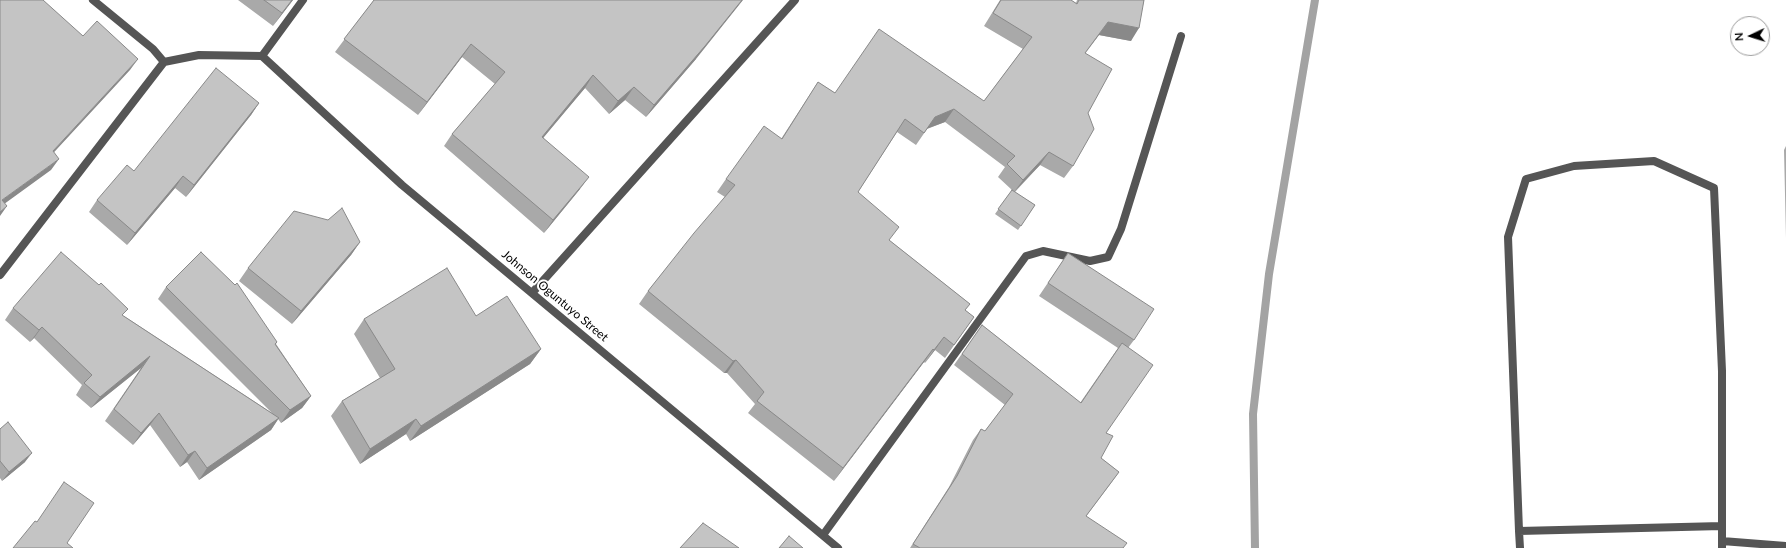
<!DOCTYPE html>
<html>
<head>
<meta charset="utf-8">
<style>
  body { margin:0 }
  #map { position:relative; width:1786px; height:548px; overflow:hidden; background:#fff; font-family:Lato,sans-serif }
  canvas { display:block }
  .north { position:absolute; left:1730px; top:16px; width:40px; height:40px; box-sizing:border-box; background:#fff; border:1px solid #999; border-radius:50%; rotate:266deg; font-size:11px; font-weight:700; line-height:16px; text-align:center; color:#000 }
  .north::after { content:''; display:block; margin:auto; width:14px; height:18px; background:#000; clip-path:polygon(50% 0,100% 100%,50% 72%,0 100%) }
</style>
</head>
<body>
<div id="map">
<canvas width="1786" height="548"></canvas>
<div class="north">N</div>
</div>
<script>
const context = document.querySelector('canvas').getContext('2d');
context.lineJoin = 'round';
function toPath(rows) {
  const path = new Path2D();
  for (const r of rows) {
    path.moveTo(r[0], r[1]);
    for (let i = 2; i < r.length; i += 2) path.lineTo(r[i], r[i + 1]);
  }
  return path;
}
function strokePath(path, color, width, dash) {
  context.strokeStyle = color;
  context.lineWidth = width;
  context.lineCap = dash ? 'butt' : 'round';
  context.setLineDash(dash || []);
  context.stroke(path);
}
function fillPath(path, color) {
  context.fillStyle = color;
  context.fill(path, 'evenodd');
}
function label(font, color, halo, rows, align = 'center') {
  context.font = font + ' Lato,sans-serif';
  context.lineWidth = 4;
  context.setLineDash([]);
  context.textBaseline = 'middle';
  context.strokeStyle = halo;
  context.fillStyle = color;
  for (const [text, x, y, turn = 0] of rows) {
    context.save();
    context.translate(x, y);
    context.rotate((+turn || 0) * Math.PI / 180);
    context.textAlign = isNaN(turn) ? turn : align;
    if (halo) context.strokeText(text, 0, 0);
    context.fillText(text, 0, 0);
    context.restore();
  }
}
strokePath(toPath([
  [1255,548,1253,414,1269,274,1315,0]
]), '#a3a3a3', 8);
strokePath(toPath([
  [1519,531,1508,237,1526,179,1574,166,1654,161,1714,188,1722,371,1722,548],
  [1722,541,1786,546],
  [1520,548,1519,531,1722,526]
]), '#555', 8);
strokePath(toPath([
  [93,0,153,49,164,62,199,55,262,56],
  [262,56,402,185,838,548],
  [262,56,303,0],
  [0,275,164,62],
  [532,293,795,0],
  [823,535,1026,256,1043,251,1090,261,1108,257,1121,229,1181,36]
]), '#555', 8);
fillPath(toPath([
  [238,0,293,0,273,26],
  [374,0,696,59,646,117,625,100,609,114,585,88,543,137,580,189,544,233,444,146,452,134,495,84,462,57,418,115,335,52],
  [1000,0,1071,0,1076,3,1077,0,1144,0,1131,41,1099,35,1085,53,1088,113,1073,166,1064,178,1040,165,1015,192,1035,205,1018,230,995,214,1012,190,998,177,1005,167,945,122,927,129,916,145,897,132,858,192,889,240,970,304,965,310,974,317,945,358,935,350,925,363,924,362,834,481,748,413,755,404,727,373,724,373,639,304,648,291,725,197,717,192,726,179,781,139,818,82,835,93,984,101,1023,49,984,26],
  [259,103,251,115,186,197,175,188,127,245,89,212,97,200,134,171],
  [1786,146,1786,238,1784,150],
  [360,242,351,255,292,324,239,281,248,268],
  [1068,253,1134,340,1128,348,1106,433,1101,458,1119,472,1086,516,1124,548,910,548,949,487,973,440,981,429,985,431,1005,405,954,365,982,325,1080,403,1118,348,1039,296],
  [166,287,277,342,276,344,311,396,302,408,281,423,278,419,271,430,199,480,187,462,180,467,150,425,133,445,105,421,141,368,91,408,76,395,82,385,34,338,30,342,5,320,13,308,124,316,272,413,158,299],
  [476,316,541,349,530,364,410,441,406,434,360,464,331,416,342,401,380,378,354,334,364,319],
  [0,429,25,462,2,481,0,478]
]), '#a9a9a9');
fillPath(toPath([
  [292,0,293,0,273,26,282,13],
  [742,0,743,0,696,59,646,117,654,105],
  [1108,22,1139,28,1131,41,1099,35,1076,66],
  [471,44,462,57,418,115,427,102],
  [138,59,130,70,45,162,53,151],
  [593,75,585,88,534,149,542,137],
  [634,87,625,100,609,114,618,101],
  [259,103,251,115,186,197,194,185],
  [954,109,945,122,926,129,935,117],
  [1049,152,1040,165,1014,192,1023,180],
  [59,159,51,170,0,207,2,200],
  [183,176,175,188,127,245,135,233],
  [589,177,580,189,544,233,553,220],
  [7,206,0,216,0,212],
  [360,242,351,255,292,324,301,311],
  [42,327,34,338,30,342,39,330],
  [944,337,935,350,925,363,934,350],
  [541,349,530,364,410,441,421,426],
  [933,349,924,362,834,481,843,468],
  [150,356,141,368,91,408,100,397],
  [736,360,727,373,724,373,733,361],
  [311,396,302,408,281,423,290,410],
  [159,413,150,425,133,445,141,433],
  [279,418,271,430,199,480,207,468],
  [416,419,406,434,360,464,370,449],
  [195,451,187,462,180,467,188,455],
  [32,453,25,462,2,481,9,472],
  [1119,472,1111,483,1078,527,1086,516]
]), '#898989');
const building = toPath([
  [0,0,43,0,83,36,97,21,138,59,53,151,59,159,2,200,7,206,0,212,0,0],
  [264,0,292,0,282,13,264,0],
  [374,0,742,0,705,46,654,105,634,87,618,101,593,75,542,137,589,177,553,220,452,134,505,72,471,44,427,102,344,39,374,0],
  [1001,0,1071,0,1077,4,1079,0,1144,0,1139,28,1108,22,1085,53,1112,69,1088,113,1094,129,1073,166,1049,152,1023,180,1007,164,1015,156,954,109,935,117,924,133,905,119,858,192,899,227,889,240,970,304,965,310,974,317,954,345,944,337,934,350,933,349,843,468,757,401,764,392,736,360,733,361,648,291,694,233,735,185,726,179,764,126,782,139,818,82,835,93,879,29,984,101,1032,37,993,13,1001,0],
  [216,68,259,103,194,185,183,176,135,233,97,200,127,165,134,171,216,68],
  [1012,190,1035,205,1021,226,998,209,1012,190],
  [342,208,360,242,301,311,248,268,294,211,328,220,342,208],
  [61,252,99,285,101,283,128,309,122,315,279,418,207,468,195,451,188,455,159,413,141,433,114,409,150,356,100,397,84,383,92,375,42,327,39,330,13,308,61,252],
  [201,252,235,285,237,283,277,342,275,344,311,396,290,410,166,287,201,252],
  [1068,253,1154,309,1134,340,1048,283,1068,253],
  [447,268,476,316,507,296,541,349,421,426,416,419,370,449,342,401,395,369,364,319,447,268],
  [982,325,1081,403,1122,343,1153,365,1106,433,1113,436,1101,458,1119,472,1086,516,1127,543,1123,548,920,548,913,544,957,476,981,429,985,431,1013,394,962,354,982,325],
  [8,422,32,453,9,472,0,461,0,429,8,422],
  [64,482,94,503,67,543,73,548,13,548,35,521,37,522,64,482],
  [703,523,739,548,680,548,703,523],
  [789,536,803,548,779,548,789,536]
]);
fillPath(building, '#c4c4c4');
strokePath(building, '#898989', 1);
label('12px', '#000', '#fff', [
  ["Johnson Oguntuyo Street",555,296,40]
]);
</script>
</body>
</html>
